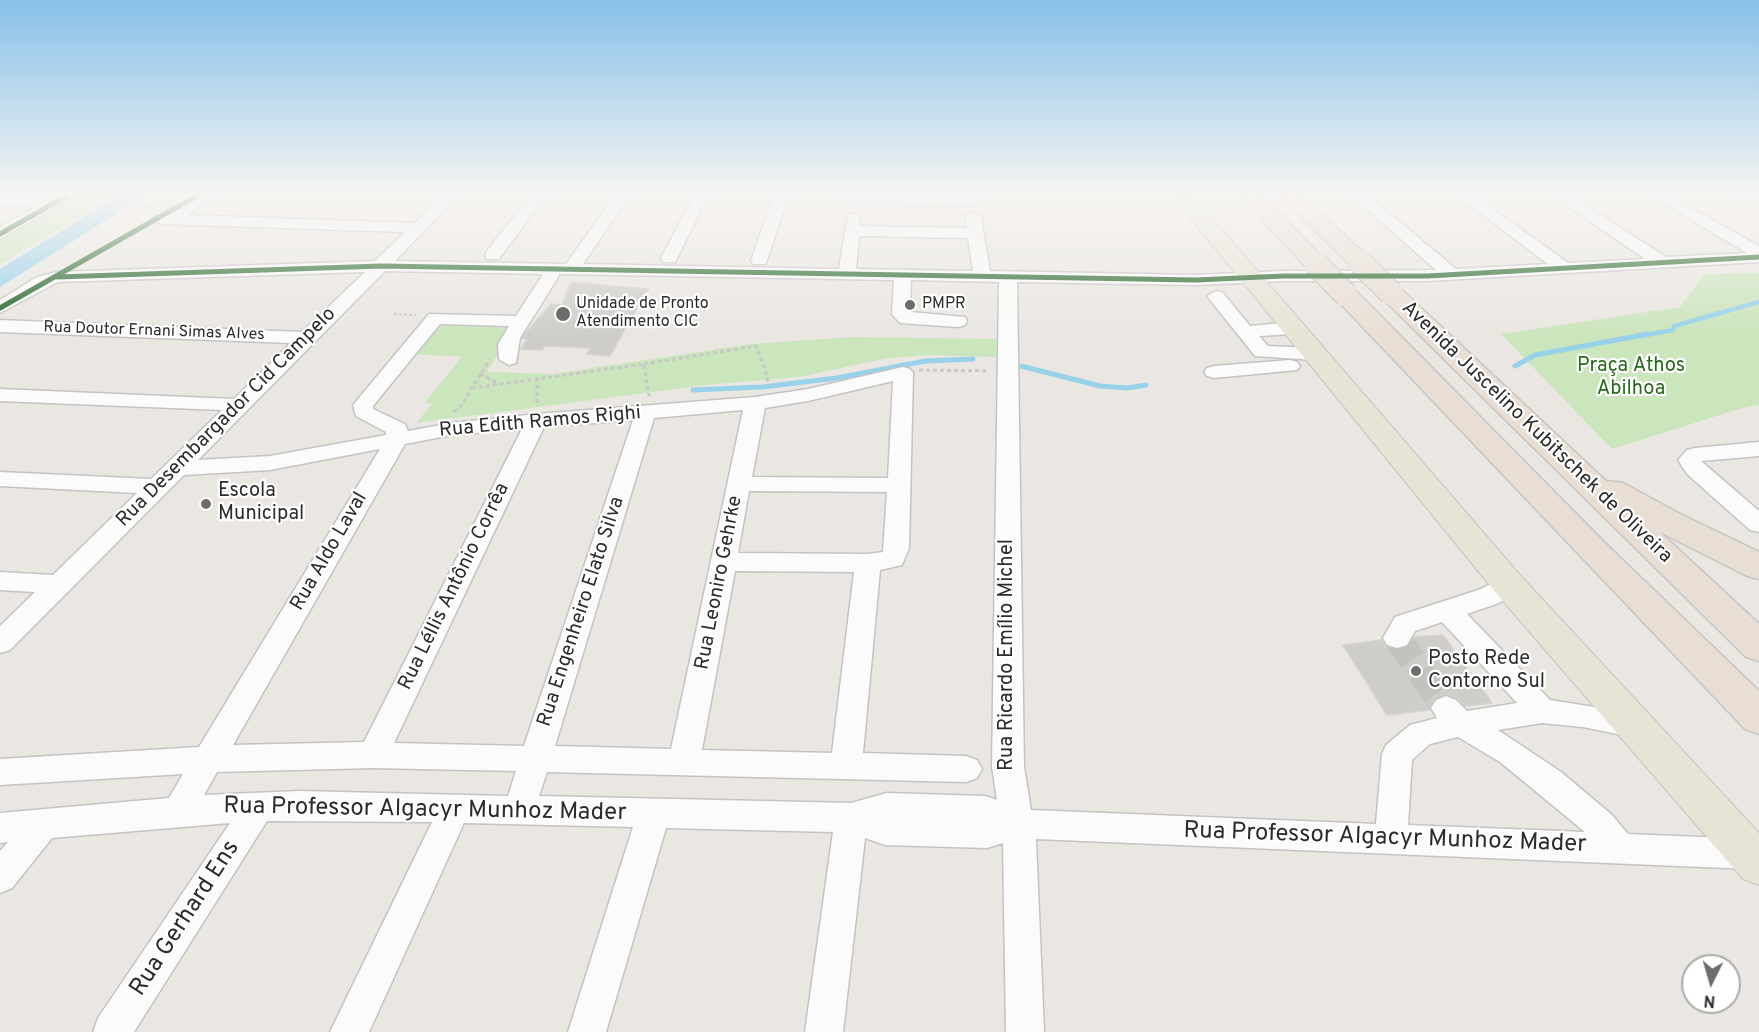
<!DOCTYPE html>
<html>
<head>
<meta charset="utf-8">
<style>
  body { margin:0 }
  #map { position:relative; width:1759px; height:1032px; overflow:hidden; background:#eae7e2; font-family:Overpass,sans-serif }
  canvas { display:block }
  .north { position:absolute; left:1681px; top:954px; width:60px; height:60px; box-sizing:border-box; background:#fff; border:2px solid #ababab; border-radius:50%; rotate:185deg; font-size:16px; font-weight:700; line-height:24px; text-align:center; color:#2c2c2c }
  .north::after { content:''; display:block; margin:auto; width:21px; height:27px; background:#6e6d6c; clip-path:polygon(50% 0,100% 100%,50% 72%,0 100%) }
</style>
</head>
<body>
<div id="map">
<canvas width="1759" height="1032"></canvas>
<div class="north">N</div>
</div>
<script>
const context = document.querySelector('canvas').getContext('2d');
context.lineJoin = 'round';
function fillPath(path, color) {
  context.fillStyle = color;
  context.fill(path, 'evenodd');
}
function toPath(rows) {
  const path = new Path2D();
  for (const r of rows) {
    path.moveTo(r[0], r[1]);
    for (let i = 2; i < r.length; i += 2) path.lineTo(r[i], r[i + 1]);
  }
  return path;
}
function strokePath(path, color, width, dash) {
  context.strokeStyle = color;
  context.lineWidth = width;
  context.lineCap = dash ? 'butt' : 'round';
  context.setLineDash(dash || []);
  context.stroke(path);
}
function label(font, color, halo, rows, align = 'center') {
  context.font = font + ' Overpass,sans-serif';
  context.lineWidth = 4.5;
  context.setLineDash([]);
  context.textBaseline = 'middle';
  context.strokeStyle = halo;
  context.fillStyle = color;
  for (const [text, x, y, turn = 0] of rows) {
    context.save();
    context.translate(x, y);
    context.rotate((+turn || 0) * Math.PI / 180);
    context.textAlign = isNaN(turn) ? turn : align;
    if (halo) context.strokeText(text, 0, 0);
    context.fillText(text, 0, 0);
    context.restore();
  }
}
fillPath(toPath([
  [78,194,120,194,0,264,0,239],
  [1759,273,1759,405,1742,408,1612,449,1501,334,1680,307,1704,274],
  [439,322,515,325,487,372,553,374,751,344,854,337,996,339,996,357,928,355,889,358,799,377,706,385,416,423,432,404,425,402,462,357,412,354]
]), '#cbe5bc');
fillPath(toPath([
  [121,194,148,194,0,287,0,269]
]), '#97d1ea');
strokePath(toPath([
  [1640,336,1673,330,1674,326,1759,302]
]), '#97d1ea', 4.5);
strokePath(toPath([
  [1021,366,1100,386,1127,388,1146,385],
  [1515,366,1535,355,1648,334],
  [693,390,762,387,837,378,925,361,973,359]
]), '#97d1ea', 5);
const building = toPath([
  [571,282,648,289,610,356,587,354,591,348,545,346,542,350,521,349,527,339,522,338,529,329,551,304,562,305,571,282],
  [1443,635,1492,703,1465,706,1457,698,1445,694,1434,699,1430,710,1387,715,1343,645,1382,640,1386,647,1398,650,1408,647,1414,637,1443,635]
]);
fillPath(building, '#cfcdc9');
strokePath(building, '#d5d3ce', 1.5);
strokePath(toPath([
  [1397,638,1446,708]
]), '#c4c2be', 27, [27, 14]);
const minor = toPath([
  [59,194,77,194,0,239,0,227,36,207,0,207,0,197,51,198,59,194],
  [200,194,217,194,188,215,415,223,444,194,460,194,395,261,566,264,616,194,631,194,583,264,839,269,848,214,858,214,860,226,967,228,965,217,973,212,981,217,990,271,1196,275,1283,271,1436,270,1350,194,1366,194,1456,269,1548,264,1455,194,1472,194,1568,263,1645,259,1550,194,1567,194,1666,257,1747,253,1648,194,1666,194,1759,246,1759,262,1428,281,1283,281,1196,285,1017,282,1024,767,1031,810,1376,824,1382,754,1386,745,1410,725,1437,718,1431,708,1436,700,1446,696,1456,700,1467,711,1517,703,1442,622,1415,631,1407,645,1397,648,1387,645,1383,638,1395,617,1481,589,1508,575,1517,578,1521,584,1517,590,1499,603,1467,614,1550,700,1632,713,1643,716,1647,725,1643,734,1632,737,1583,727,1542,723,1498,730,1561,772,1612,815,1628,834,1750,839,1759,842,1759,866,1750,869,1036,839,1044,1032,1006,1032,1003,843,987,848,885,845,865,838,843,1032,805,1032,833,832,666,828,606,1032,568,1032,633,827,464,823,369,1032,330,1032,432,822,267,821,134,1032,93,1032,98,1018,230,823,52,838,12,888,0,893,0,851,8,842,0,843,0,813,169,798,183,774,0,785,0,759,199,747,380,449,270,470,184,475,10,650,0,653,0,626,35,592,0,590,0,572,53,575,137,493,0,486,0,472,151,479,222,410,0,401,0,389,234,399,291,343,0,332,0,320,302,332,365,272,58,282,0,313,0,300,37,277,57,272,375,261,405,232,161,224,153,219,156,216,168,215,200,194],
  [859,236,968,238,973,271,856,269,859,236],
  [385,271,543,274,516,316,429,314,353,405,356,416,386,432,386,435,270,456,198,460,385,271],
  [560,274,894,280,892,314,900,323,958,327,965,325,967,321,965,317,910,312,911,280,999,282,992,767,997,800,985,796,887,793,851,803,539,796,547,772,966,782,977,778,982,769,977,760,966,756,863,753,880,570,902,565,909,548,913,373,910,369,903,367,808,389,755,397,537,414,452,423,408,431,405,424,373,409,373,406,440,324,509,326,498,344,499,359,509,365,516,363,520,338,560,274],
  [893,381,888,478,752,477,765,408,808,401,893,381],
  [743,410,671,749,555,746,654,418,743,410],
  [633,420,524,746,394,743,544,427,633,420],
  [522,429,364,742,233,745,405,444,452,435,522,429],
  [749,491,887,492,883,552,868,554,738,553,749,491],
  [735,571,854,572,832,753,702,750,735,571],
  [1458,737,1500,762,1585,832,1408,825,1412,760,1430,744,1458,737],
  [373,768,516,771,508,796,299,791,204,795,217,772,373,768],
  [532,194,547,194,499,259,487,259,485,255,487,251,532,194],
  [695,194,709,194,675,262,663,262,661,258,695,194],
  [775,194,789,194,767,260,765,264,753,264,751,260,775,194],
  [1741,194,1759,194,1759,203,1743,197,1741,194],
  [855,195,970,196,978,201,970,206,850,202,848,199,855,195],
  [1216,291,1222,292,1250,326,1293,322,1302,328,1293,334,1259,336,1268,346,1314,348,1324,354,1314,360,1255,356,1207,296,1216,291],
  [1290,360,1297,362,1300,366,1297,370,1214,378,1207,376,1204,372,1207,368,1214,366,1290,360],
  [1759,442,1759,456,1701,461,1759,511,1759,532,1750,530,1687,474,1678,460,1687,450,1695,448,1759,442]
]);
const major = toPath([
  [1171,194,1191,194,1520,575,1759,833,1759,885,1743,879,1496,593,1171,194]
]);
const highway = toPath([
  [1238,194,1260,194,1324,259,1328,264,1324,269,1308,269,1238,194],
  [1278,194,1300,194,1369,258,1373,263,1369,268,1353,268,1278,194],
  [1391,286,1400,288,1606,481,1623,483,1680,514,1759,552,1759,579,1747,576,1660,532,1759,624,1759,661,1746,657,1382,298,1379,293,1382,288,1391,286],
  [1346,288,1355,290,1605,543,1759,691,1759,734,1745,729,1337,300,1334,295,1337,290,1346,288]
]);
strokePath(minor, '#c3c3c3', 3);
strokePath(major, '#c6c4c2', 2);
strokePath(highway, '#c6c4c2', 3);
strokePath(toPath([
  [79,205,155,206],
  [394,314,416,315]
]), '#c8c8c7', 2, [3, 2]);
strokePath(toPath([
  [644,364,756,346,767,375,768,386],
  [919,370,989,371],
  [480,374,496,382],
  [537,378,537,407],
  [472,388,644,364,649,396],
  [454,412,461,406,490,359]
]), '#c8c8c7', 3, [4, 3]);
fillPath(minor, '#fcfbfb');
fillPath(major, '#e7e4d5');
fillPath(highway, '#e9ded4');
const highwayBridge = toPath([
  [1361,263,1391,293],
  [1316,264,1346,295]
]);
strokePath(highwayBridge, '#c6c4c2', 26, []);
strokePath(highwayBridge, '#e9ded4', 23);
strokePath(toPath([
  [0,234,70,194],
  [57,277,381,266,1196,280,1283,276,1428,276,1759,257],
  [0,308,200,194]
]), '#1b5e20', 5);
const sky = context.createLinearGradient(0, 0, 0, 338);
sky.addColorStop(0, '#87c0e9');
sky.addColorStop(0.57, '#f6f4f2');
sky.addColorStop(1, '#f6f4f200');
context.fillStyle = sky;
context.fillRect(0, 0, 1759, 338);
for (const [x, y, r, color] of [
  [910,305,6,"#6e6d6c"],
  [563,314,8,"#6e6d6c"],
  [206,504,6,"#6e6d6c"],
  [1416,671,6,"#6e6d6c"]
]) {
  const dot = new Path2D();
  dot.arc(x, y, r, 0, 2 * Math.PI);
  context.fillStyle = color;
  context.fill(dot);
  strokePath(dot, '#fff', 2);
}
label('16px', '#2c2c2c', '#fff', [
  ["Unidade de Pronto",576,305],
  ["Atendimento CIC",576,323],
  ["PMPR",922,305]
], 'left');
label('16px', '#2c2c2c', '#fff', [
  ["Rua Doutor Ernani Simas Alves",154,332,2]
]);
label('20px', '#28691c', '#fff', [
  ["Praça Athos",1631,367],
  ["Abilhoa",1631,390]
]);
label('20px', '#2c2c2c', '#fff', [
  ["Rua Desembargador Cid Campelo",227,418,-45],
  ["Rua Edith Ramos Righi",540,423,-5],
  ["Avenida Juscelino Kubitschek de Oliveira",1536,433,44],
  ["Rua Aldo Laval",330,552,-60],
  ["Rua Leoniro Gehrke",720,583,-79],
  ["Rua Léllis Antônio Corrêa",455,587,-64],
  ["Rua Engenheiro Elato Silva",582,612,-72],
  ["Rua Ricardo Emílio Michel",1008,655,-90]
]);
label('20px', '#2c2c2c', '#fff', [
  ["Escola",218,492],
  ["Municipal",218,515],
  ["Posto Rede",1428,660],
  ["Contorno Sul",1428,683]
], 'left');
label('24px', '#2c2c2c', '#fff', [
  ["Rua Professor Algacyr Munhoz Mader",425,811,1],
  ["Rua Professor Algacyr Munhoz Mader",1385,839,2],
  ["Rua Gerhard Ens",186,919,-57]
]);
</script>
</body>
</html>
